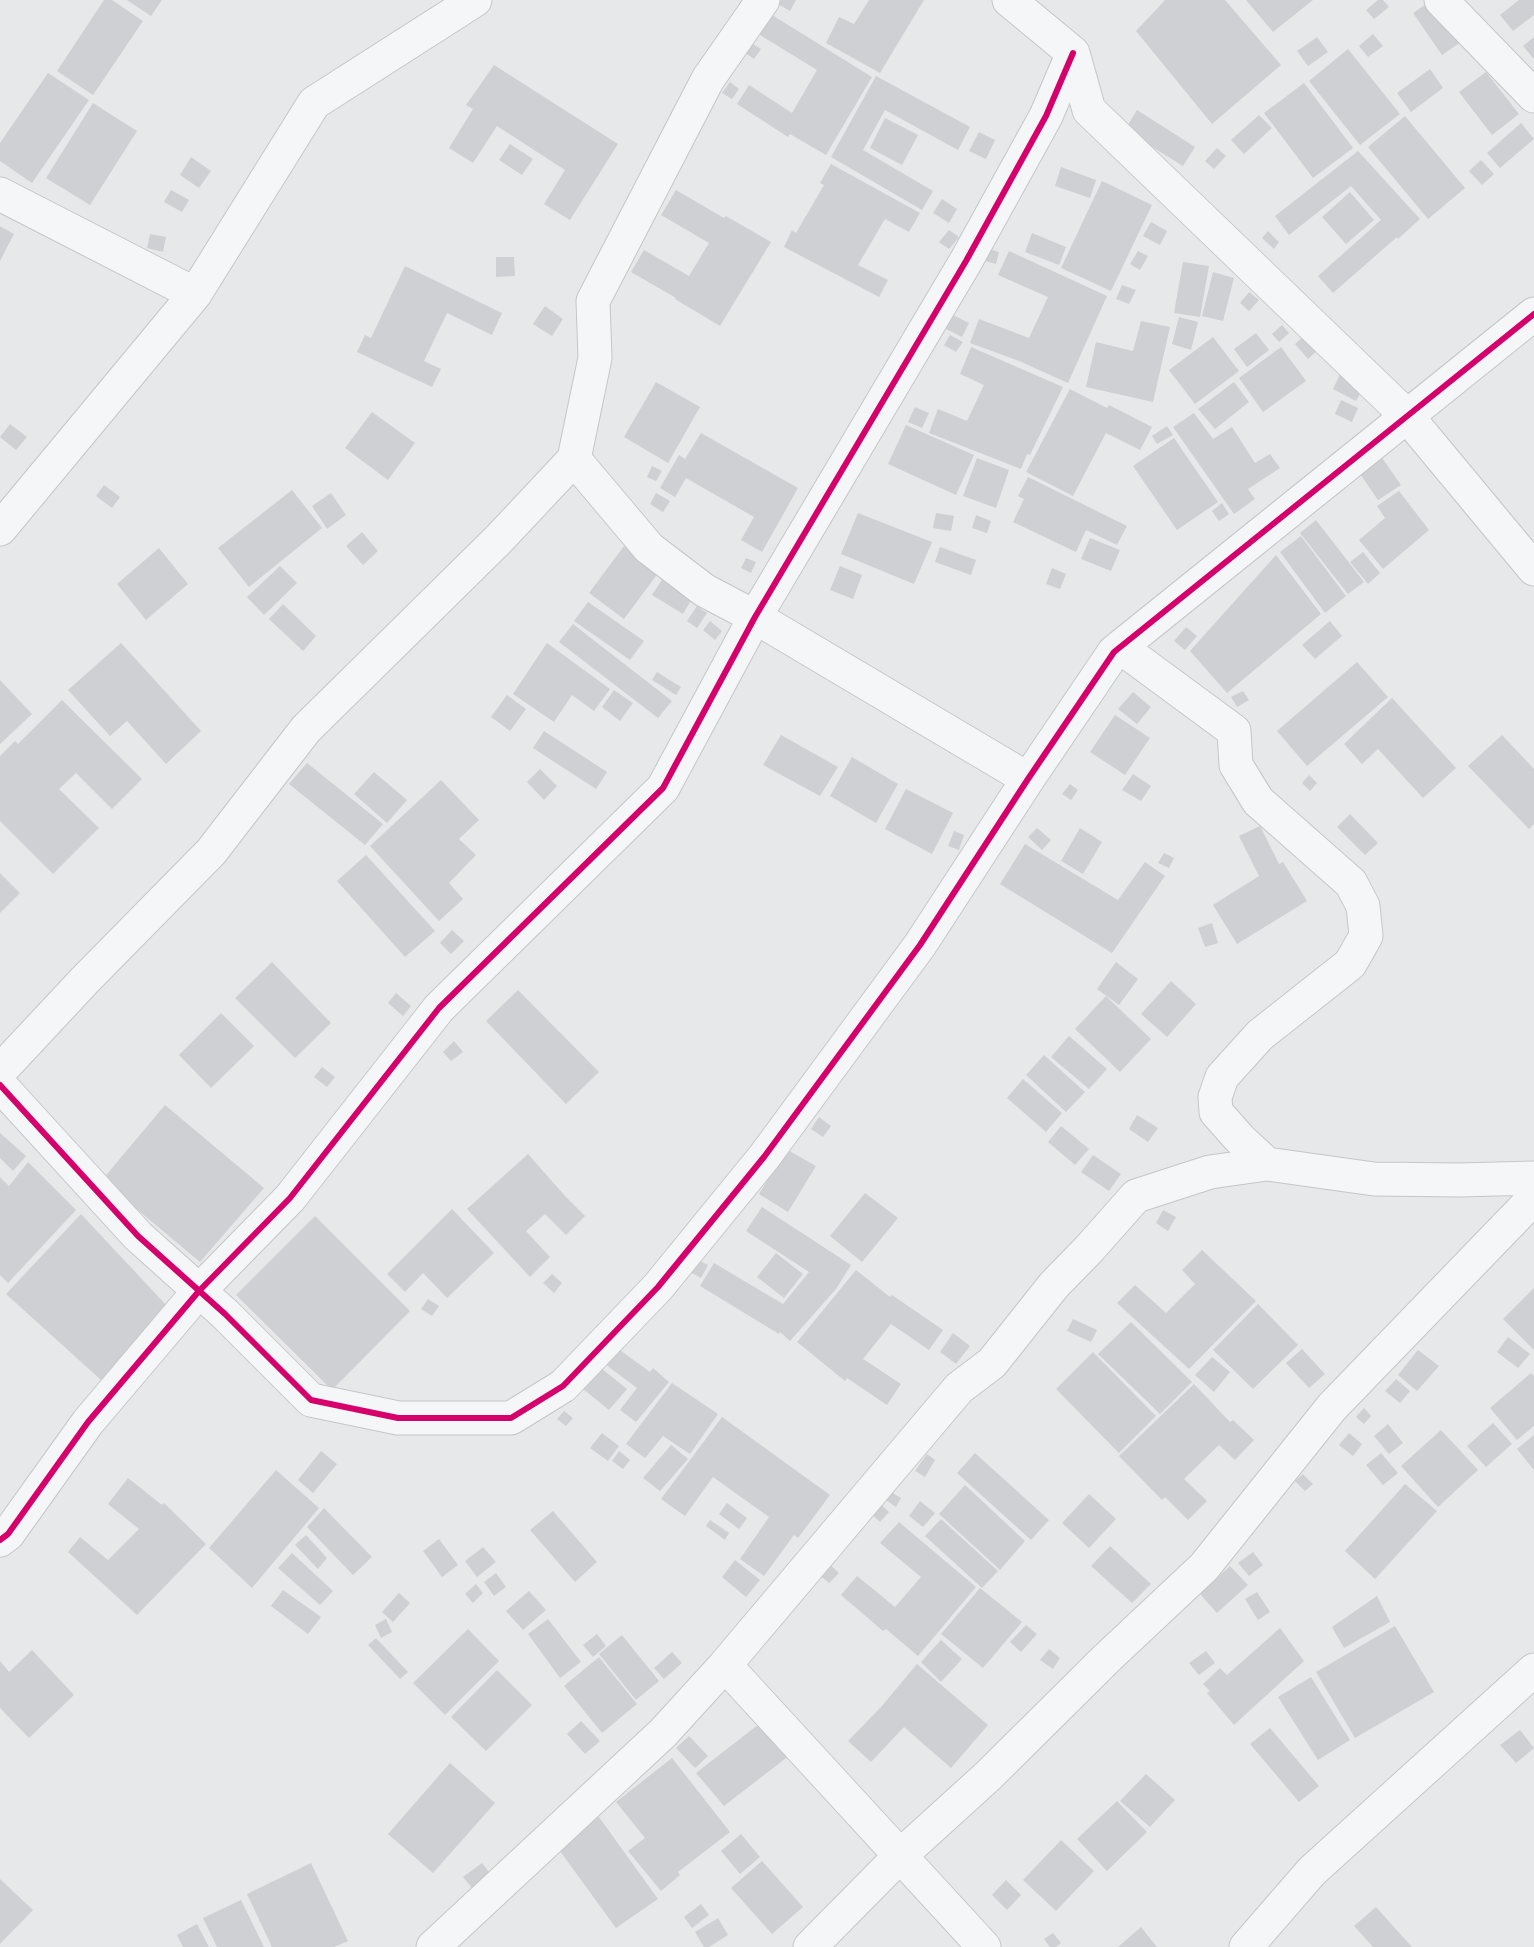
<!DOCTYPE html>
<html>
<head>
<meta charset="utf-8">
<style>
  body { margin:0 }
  canvas { display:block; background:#e6e8ea }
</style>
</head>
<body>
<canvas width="1534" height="1947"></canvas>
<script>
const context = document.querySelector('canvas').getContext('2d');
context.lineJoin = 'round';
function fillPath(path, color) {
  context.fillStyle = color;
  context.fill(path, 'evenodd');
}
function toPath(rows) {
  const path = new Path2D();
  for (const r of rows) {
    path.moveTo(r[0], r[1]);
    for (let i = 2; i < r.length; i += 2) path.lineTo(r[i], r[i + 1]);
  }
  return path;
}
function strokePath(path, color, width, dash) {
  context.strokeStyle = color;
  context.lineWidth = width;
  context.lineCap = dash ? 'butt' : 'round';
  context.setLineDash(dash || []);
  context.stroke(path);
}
fillPath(toPath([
  [104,0,112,0,143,21,93,95,57,71],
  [127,0,162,0,151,16],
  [781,0,796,0,790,11,778,4],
  [869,0,924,0,880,73,826,43,839,17,854,24],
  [1165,0,1225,0,1281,65,1212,124,1136,31],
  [1246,0,1313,0,1273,32],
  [1378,0,1383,0,1389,7,1374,19,1366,10],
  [1432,0,1461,42,1442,55,1413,13],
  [1519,0,1534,0,1534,15,1513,31,1500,15],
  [772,15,872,77,826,155,790,134,788,137,737,104,749,85,792,113,817,70,760,35],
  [1373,34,1383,46,1368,57,1359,46],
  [1317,37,1328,52,1308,66,1297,51],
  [1534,37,1534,59,1523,46],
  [750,42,761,49,754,59,744,52],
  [1348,49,1400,114,1360,145,1309,81],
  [494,65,618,144,570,220,544,204,565,170,497,126,473,163,449,148,473,109,466,105],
  [1430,69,1443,88,1411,112,1397,93],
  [1486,72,1519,114,1492,135,1459,92],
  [48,73,89,100,32,183,0,161,0,143],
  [876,76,970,127,958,150,885,110,863,150,933,191,922,210,831,157],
  [730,82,739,89,732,99,722,93],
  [1304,83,1353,148,1313,178,1264,113],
  [93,103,137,131,90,205,46,178],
  [1137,110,1195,147,1183,166,1125,130],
  [1259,115,1272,128,1244,154,1231,140],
  [1405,116,1465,188,1428,219,1368,147],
  [885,118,918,135,902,165,870,148],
  [1521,123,1534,139,1500,168,1487,153],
  [979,132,995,140,986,159,969,151],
  [510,144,533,159,522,175,499,160],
  [1217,148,1226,156,1214,169,1205,161],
  [1358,151,1420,219,1398,239,1397,237,1333,293,1318,276,1381,220,1351,186,1289,235,1275,216],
  [191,157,211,171,199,188,180,175],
  [1481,160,1494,174,1482,185,1469,171],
  [831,164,920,213,909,232,885,219,858,265,888,280,879,297,784,247,792,230,796,233,824,185,820,183],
  [1061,167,1096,180,1090,198,1055,186],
  [1102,181,1152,205,1111,291,1061,268],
  [171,190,189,200,182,212,164,202],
  [676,190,724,218,726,216,771,242,720,326,675,299,676,298,631,272,644,250,689,276,709,243,661,215],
  [1350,192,1374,220,1346,244,1322,217],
  [942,199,957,209,949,223,933,213],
  [1151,222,1167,231,1160,245,1143,236],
  [0,226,14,234,0,261],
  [949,230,959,237,949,249,939,242],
  [1268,231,1279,242,1274,249,1262,238],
  [1032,233,1066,247,1059,265,1025,252],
  [150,234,166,237,163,252,147,248],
  [985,248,999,252,996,264,982,260],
  [1009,251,1107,296,1068,383,1019,361,970,343,979,319,1029,338,1048,297,998,275],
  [1138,251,1148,256,1140,270,1130,264],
  [496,257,514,257,515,276,496,277],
  [1183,262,1209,266,1200,317,1174,313],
  [405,266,502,313,492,335,447,313,424,361,441,369,432,387,357,352,365,335,371,338],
  [1213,272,1234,278,1223,321,1202,316],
  [1122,285,1136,290,1129,304,1116,299],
  [1249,292,1259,300,1249,311,1240,303],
  [545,306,563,319,552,336,533,324],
  [953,315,969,323,962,337,946,329],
  [1179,317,1198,322,1191,350,1172,344],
  [1141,321,1170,327,1153,402,1086,387,1096,342,1133,351],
  [1282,325,1289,333,1279,342,1272,334],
  [1256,333,1269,350,1247,367,1234,349],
  [1307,333,1320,348,1308,359,1295,344],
  [950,335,963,342,956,352,944,345],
  [1213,337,1239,371,1195,404,1169,370],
  [971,347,1063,387,1030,455,1027,454,1021,469,929,433,938,409,967,421,984,385,960,374],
  [1281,347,1306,381,1263,412,1239,378],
  [1343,368,1367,381,1356,401,1333,389],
  [656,382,700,407,668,463,624,437],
  [1234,382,1249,402,1215,429,1198,409],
  [1070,389,1107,408,1109,405,1152,427,1140,450,1106,433,1073,496,1026,472],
  [1341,400,1358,408,1352,422,1335,414],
  [915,407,929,413,922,428,908,422],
  [372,412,415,443,388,480,345,448],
  [1194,413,1213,439,1232,427,1255,463,1270,454,1280,468,1248,489,1255,499,1234,514,1173,427],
  [10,424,27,437,16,450,0,437],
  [906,425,974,455,956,495,888,464],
  [1167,426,1173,435,1157,444,1152,436],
  [701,433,798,488,762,552,741,540,754,517,686,478,675,497,660,488,679,455,685,459],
  [1174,438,1218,502,1177,530,1133,466],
  [1378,452,1401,485,1378,500,1356,468],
  [977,458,1009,470,996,508,963,496],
  [652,466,662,471,656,481,647,477],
  [1028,477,1127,526,1117,545,1086,530,1076,552,1013,522,1024,499,1018,496],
  [104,485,120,497,112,508,96,496],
  [292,490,322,528,249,587,218,548],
  [1399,491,1429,530,1383,569,1359,540,1385,518,1377,506],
  [331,493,346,515,327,529,312,506],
  [656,493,670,501,663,512,650,504],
  [1222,503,1229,514,1219,521,1212,511],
  [858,513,932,542,914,584,841,554],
  [936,513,954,516,951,531,933,528],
  [976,515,991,521,987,533,972,528],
  [1316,520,1364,582,1348,594,1300,533],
  [362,532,378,551,363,565,346,546],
  [1301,536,1346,596,1325,613,1280,552],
  [1090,538,1120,550,1111,571,1081,559],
  [624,546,659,572,624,619,589,593],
  [940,547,976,560,971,575,935,562],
  [159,548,188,584,146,620,117,584],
  [1363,552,1380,573,1368,584,1350,562],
  [1276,555,1321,614,1227,693,1190,651],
  [746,558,756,562,751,573,741,568],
  [280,566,297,583,264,615,247,597],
  [840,566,862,575,853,599,830,590],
  [1052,568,1066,574,1060,589,1046,584],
  [663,578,693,597,683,614,652,595],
  [588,602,644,641,630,660,574,621],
  [283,604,316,636,303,651,269,619],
  [697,606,707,613,697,628,687,621],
  [710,621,722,631,715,640,703,630],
  [1330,621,1342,636,1315,659,1302,645],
  [573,624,672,701,658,718,559,642],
  [1186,627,1197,636,1185,650,1174,641],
  [121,643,201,731,166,764,127,721,110,736,68,690],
  [547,643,610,689,594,711,572,695,554,722,513,694],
  [1357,662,1388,697,1307,766,1277,731],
  [657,672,681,687,676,695,652,680],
  [0,680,32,714,0,744],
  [614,690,633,703,620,721,602,707],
  [1243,691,1249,700,1237,707,1231,697],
  [1133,692,1151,707,1137,724,1118,709],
  [507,695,526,709,510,731,491,717],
  [1392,698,1456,768,1423,798,1378,749,1362,764,1344,744],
  [62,700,142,779,112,809,76,773,59,789,99,828,53,874,0,821,0,756,15,741,18,744],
  [1115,715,1150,738,1125,775,1090,752],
  [544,731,607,772,596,789,533,748],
  [781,735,838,767,820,796,763,765],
  [1502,735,1534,769,1534,824,1529,829,1468,766],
  [852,757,898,784,876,823,830,796],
  [307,763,383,824,365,845,289,784],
  [540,769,557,786,544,800,527,782],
  [374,772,407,800,387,823,354,794],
  [1133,774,1151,786,1141,801,1122,790],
  [1309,775,1317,783,1310,791,1302,783],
  [441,780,479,820,459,839,476,855,449,883,463,899,439,921,370,846],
  [1070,784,1078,790,1071,800,1062,794],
  [906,789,953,813,932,854,885,829],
  [1350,814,1378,843,1365,855,1337,827],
  [1260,826,1279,864,1283,862,1307,901,1237,944,1213,905,1259,876,1239,836],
  [1037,828,1051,840,1042,850,1028,837],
  [1080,828,1102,842,1083,874,1061,861],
  [954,831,964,835,959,850,948,846],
  [1025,844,1118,900,1145,862,1165,876,1112,953,1000,884],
  [1164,853,1174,858,1169,868,1158,863],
  [366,855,435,931,405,957,337,881],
  [0,873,20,893,0,913],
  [1212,923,1218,943,1205,947,1198,928],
  [452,930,464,941,451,954,440,943],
  [272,962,331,1023,295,1058,235,998],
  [1116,962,1138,979,1119,1005,1097,989],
  [1171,981,1196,1004,1167,1037,1141,1014],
  [518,990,599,1072,566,1104,486,1021],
  [396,993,411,1006,403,1016,388,1003],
  [1106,996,1151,1039,1120,1072,1075,1029],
  [221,1013,254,1046,211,1088,179,1055],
  [1069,1036,1107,1069,1089,1089,1051,1057],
  [454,1041,463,1052,451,1061,443,1052],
  [1044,1055,1085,1092,1066,1112,1026,1075],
  [322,1067,335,1077,327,1087,314,1077],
  [1023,1079,1062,1113,1046,1132,1007,1098],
  [165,1105,264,1188,200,1262,102,1180],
  [1137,1115,1158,1128,1148,1142,1129,1129],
  [819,1117,831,1126,823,1137,811,1129],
  [1061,1126,1089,1149,1075,1165,1048,1142],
  [0,1133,26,1156,13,1171,0,1158],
  [786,1149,816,1166,788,1212,759,1194],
  [528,1154,565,1196,585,1216,566,1235,545,1214,526,1231,550,1257,530,1277,467,1209],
  [1093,1155,1121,1174,1109,1191,1081,1172],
  [28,1162,76,1210,8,1283,0,1275,0,1177,9,1186],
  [865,1193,898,1218,862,1262,830,1236],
  [762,1207,851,1265,836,1289,790,1341,780,1332,779,1334,700,1286,714,1263,783,1304,809,1272,746,1231],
  [452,1209,494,1253,447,1298,423,1273,405,1292,387,1274],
  [1163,1210,1176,1217,1168,1231,1156,1223],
  [81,1214,168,1307,101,1380,6,1294],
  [315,1216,410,1311,332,1390,236,1295],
  [1202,1250,1256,1301,1189,1369,1117,1303,1135,1285,1166,1313,1195,1284,1182,1270],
  [776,1253,803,1274,784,1298,757,1277],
  [696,1259,708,1265,701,1278,688,1271],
  [856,1270,890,1297,892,1295,943,1330,929,1350,891,1324,863,1359,901,1384,887,1405,847,1378,845,1381,797,1342],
  [552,1274,562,1283,554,1293,543,1283],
  [1534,1288,1534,1350,1503,1319],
  [428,1299,439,1306,432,1316,421,1309],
  [1258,1304,1298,1345,1253,1389,1213,1350],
  [1073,1319,1097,1330,1091,1342,1067,1331],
  [1131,1322,1192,1382,1160,1414,1098,1354],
  [953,1333,970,1346,956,1364,940,1352],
  [1508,1337,1530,1354,1518,1368,1497,1352],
  [617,1348,650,1372,653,1368,669,1382,636,1422,620,1410,637,1388,605,1364],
  [1302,1349,1325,1374,1309,1388,1286,1363],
  [1418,1350,1439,1366,1417,1391,1398,1375],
  [1093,1352,1156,1416,1119,1453,1056,1389],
  [1212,1357,1230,1372,1214,1392,1195,1375],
  [601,1368,627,1389,609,1410,583,1389],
  [1531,1373,1534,1376,1534,1426,1517,1440,1490,1408],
  [1396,1379,1410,1391,1400,1403,1385,1391],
  [672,1383,718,1414,690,1454,663,1436,645,1458,626,1444],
  [1194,1384,1230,1422,1233,1420,1254,1440,1235,1460,1219,1445,1184,1479,1207,1501,1188,1520,1165,1497,1162,1500,1119,1456],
  [1364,1408,1371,1416,1364,1424,1356,1417],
  [564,1411,573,1418,566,1426,557,1419],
  [722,1417,830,1495,798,1538,794,1535,764,1576,740,1559,769,1517,713,1477,685,1516,661,1499],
  [1493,1423,1512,1444,1486,1467,1467,1446],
  [1388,1424,1403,1443,1389,1454,1374,1436],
  [1441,1430,1478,1470,1438,1507,1401,1466],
  [602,1433,619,1446,608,1461,590,1448],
  [1349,1433,1362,1444,1353,1456,1339,1445],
  [1534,1435,1534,1470,1517,1449],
  [671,1445,688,1459,660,1491,643,1478],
  [321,1451,337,1464,313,1493,298,1480],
  [619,1451,630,1460,623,1469,612,1461],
  [975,1453,1049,1520,1031,1540,957,1473],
  [1381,1453,1398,1473,1383,1485,1366,1465],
  [927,1454,935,1460,925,1477,915,1471],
  [276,1470,319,1508,252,1588,209,1548],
  [1303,1474,1313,1484,1305,1491,1295,1481],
  [128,1478,162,1505,164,1503,206,1544,137,1615,68,1552,80,1537,108,1560,139,1529,108,1504],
  [1405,1484,1437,1511,1375,1579,1345,1551],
  [965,1485,1025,1541,1000,1570,939,1514],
  [891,1492,901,1498,896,1507,886,1500],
  [1089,1494,1116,1519,1089,1548,1062,1523],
  [920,1501,935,1513,923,1527,909,1516],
  [878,1502,889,1512,880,1522,869,1512],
  [727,1503,747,1518,739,1529,719,1514],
  [324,1508,372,1557,353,1575,307,1527],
  [553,1511,597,1562,575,1582,530,1530],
  [941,1519,998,1571,982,1588,925,1536],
  [710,1520,729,1533,725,1540,706,1526],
  [899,1522,976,1587,918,1656,886,1629,883,1631,841,1595,857,1576,895,1607,921,1577,880,1543],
  [306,1535,327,1558,318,1569,295,1545],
  [439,1539,458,1565,442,1577,423,1551],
  [1110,1546,1151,1584,1132,1603,1091,1566],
  [483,1547,496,1562,477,1577,465,1561],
  [1253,1552,1263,1565,1249,1576,1238,1563],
  [292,1553,333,1591,320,1605,278,1568],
  [735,1560,760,1580,746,1597,722,1577],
  [826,1561,839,1573,829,1583,816,1572],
  [1230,1566,1248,1585,1217,1613,1200,1594],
  [496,1573,506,1587,494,1596,484,1582],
  [476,1584,483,1593,473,1603,465,1594],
  [980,1588,1022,1622,983,1668,941,1634],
  [283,1590,321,1617,308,1634,271,1606],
  [529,1591,546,1610,523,1630,506,1611],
  [1257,1592,1270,1612,1258,1620,1245,1599],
  [399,1593,410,1603,393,1622,382,1612],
  [1377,1596,1390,1622,1344,1648,1332,1627],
  [386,1619,392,1632,381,1638,375,1625],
  [548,1619,581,1662,560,1678,528,1634],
  [1026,1625,1037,1634,1021,1652,1010,1642],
  [1395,1626,1434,1692,1355,1738,1316,1672],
  [1280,1628,1304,1661,1234,1725,1207,1693,1210,1691,1203,1684,1220,1668,1227,1675],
  [468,1629,499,1661,445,1715,413,1683],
  [597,1634,606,1646,593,1657,583,1645],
  [622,1635,659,1681,636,1700,599,1654],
  [376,1638,408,1672,400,1679,368,1645],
  [941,1640,962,1659,941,1682,921,1662],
  [1049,1649,1060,1658,1053,1669,1040,1660],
  [32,1650,74,1695,29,1738,0,1708,0,1661,9,1672],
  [1206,1651,1215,1663,1199,1675,1189,1663],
  [672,1652,682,1663,664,1679,654,1668],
  [599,1657,637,1704,602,1733,564,1686],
  [917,1664,988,1725,951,1768,904,1727,871,1762,848,1741,881,1707],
  [497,1670,532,1705,486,1751,451,1717],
  [1311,1677,1350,1740,1318,1760,1278,1697],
  [581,1721,600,1741,585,1754,567,1734],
  [763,1721,790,1755,724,1806,696,1773],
  [1270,1728,1319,1786,1299,1802,1250,1744],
  [1520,1730,1534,1748,1516,1763,1500,1745],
  [689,1736,708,1756,695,1768,676,1748],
  [672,1758,730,1832,678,1872,680,1875,661,1891,628,1851,645,1838,616,1802],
  [450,1763,495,1803,433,1873,388,1834],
  [1146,1774,1175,1800,1150,1827,1120,1801],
  [1117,1801,1147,1832,1107,1871,1077,1839],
  [599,1817,658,1899,616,1928,557,1847],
  [741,1834,760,1857,740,1874,721,1851],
  [1061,1840,1094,1871,1056,1911,1023,1880],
  [762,1861,803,1907,772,1934,731,1888],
  [311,1863,348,1941,334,1947,272,1947,247,1894],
  [482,1863,495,1880,477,1894,463,1877],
  [0,1879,33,1910,0,1944],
  [1006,1880,1021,1895,1007,1910,992,1895],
  [241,1900,264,1947,217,1947,203,1918],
  [701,1904,709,1915,692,1928,684,1917],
  [1376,1907,1412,1947,1373,1947,1354,1926],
  [718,1918,728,1935,709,1947,704,1947,695,1932],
  [197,1924,209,1947,183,1947,177,1935],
  [1141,1927,1157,1947,1118,1947],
  [1053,1933,1061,1943,1056,1947,1050,1947,1044,1939]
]), '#ced0d3');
const minor = toPath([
  [1009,0,1073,53,1089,110,1407,416,1534,569],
  [1441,0,1534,96],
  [0,194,195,294],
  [574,459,649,548,704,590,755,617,1028,779],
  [0,529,195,294,314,103,475,0],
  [1120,647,1234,731,1236,765,1258,801,1351,883,1363,906,1366,936,1350,964,1260,1035,1222,1077,1215,1097,1216,1112,1240,1139,1267,1164],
  [0,1071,85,980,211,852,306,729,499,539,574,459,595,358,593,301,708,79,763,0],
  [0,1085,138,1236,225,1314,311,1400,398,1418,511,1418,563,1386,658,1287,764,1157,920,945,1028,779,1114,652,1534,314],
  [0,1540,8,1534,88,1422,199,1291,290,1198,439,1008,663,788,755,617,966,261,1046,116,1073,53],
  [725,1665,984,1947],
  [433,1947,663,1733,725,1665,959,1388,992,1363,1054,1285,1090,1248,1136,1196,1210,1172,1267,1164,1374,1179,1459,1180,1534,1178],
  [810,1947,901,1855,988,1776,1106,1659,1204,1567,1332,1407,1534,1198],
  [1246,1947,1312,1871,1534,1670]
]);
strokePath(minor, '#c4c6c8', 35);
strokePath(minor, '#f5f6f7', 33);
strokePath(toPath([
  [0,1085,138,1236,225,1314,311,1400,398,1418,511,1418,563,1386,658,1287,764,1157,920,945,1028,779,1114,652,1534,314],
  [0,1540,8,1534,88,1422,199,1291,290,1198,439,1008,663,788,755,617,966,261,1046,116,1073,53]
]), '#d6006c', 6);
</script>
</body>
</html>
